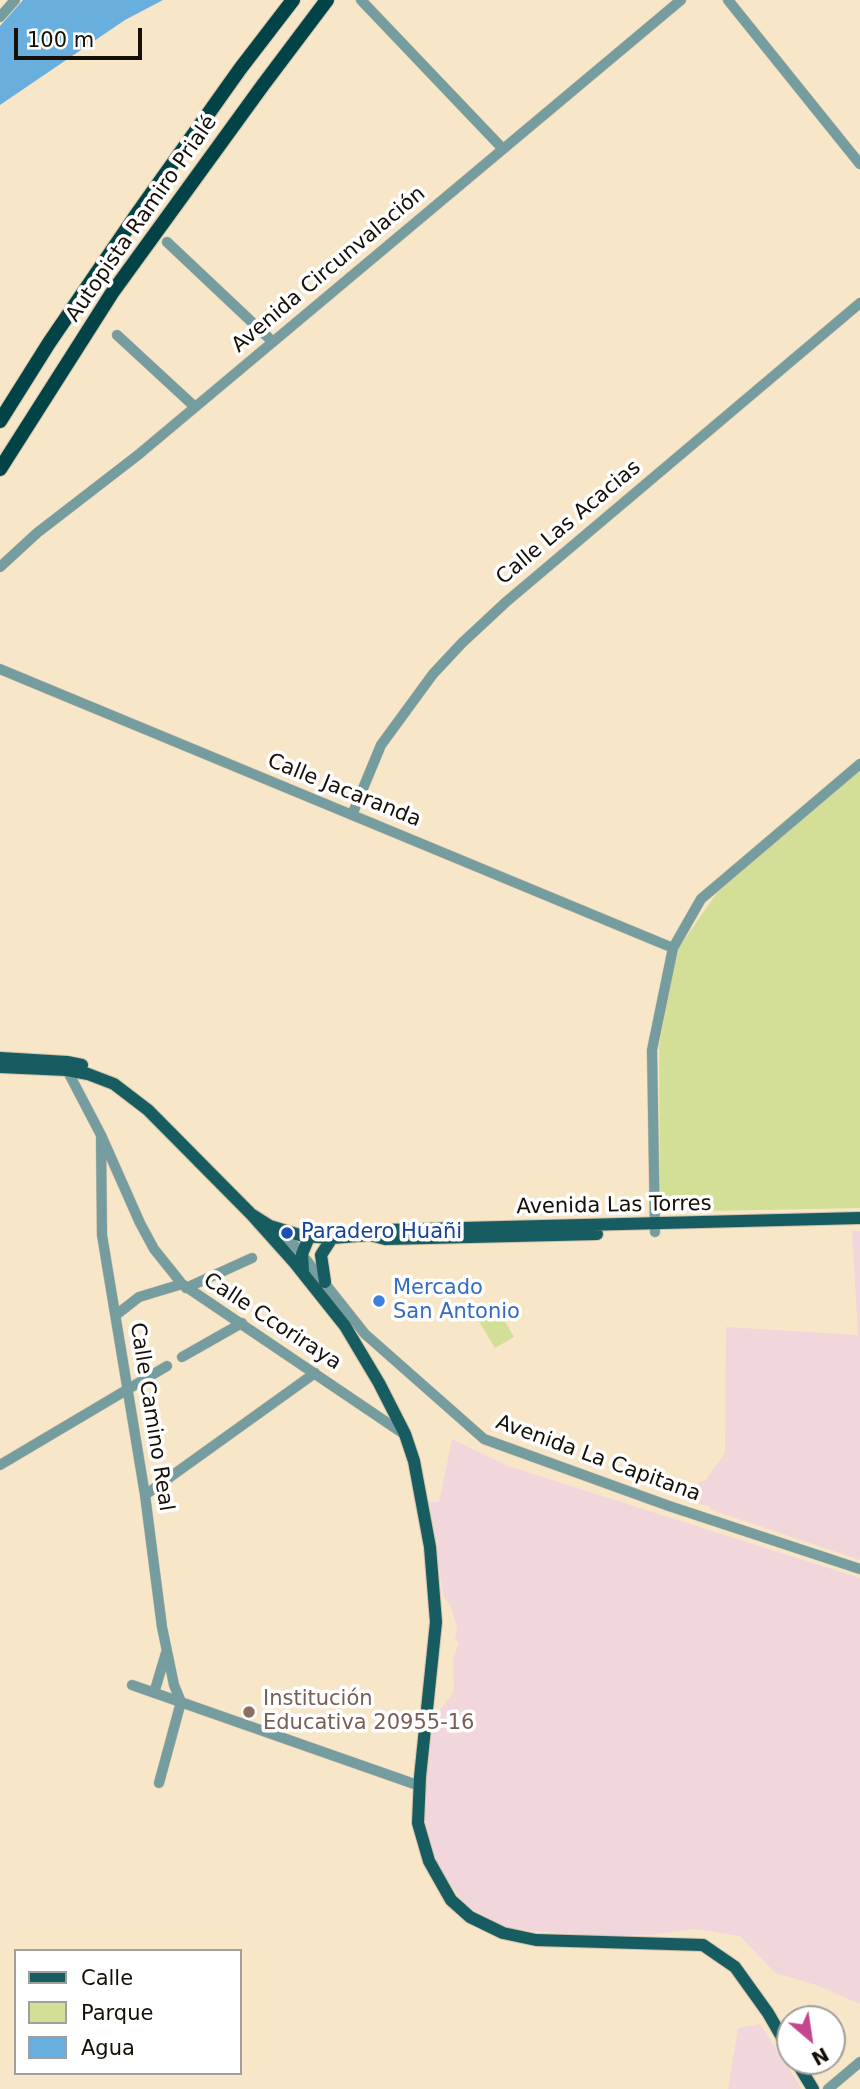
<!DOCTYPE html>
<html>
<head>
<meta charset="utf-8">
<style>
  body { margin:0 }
  #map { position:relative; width:860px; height:2089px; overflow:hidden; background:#f8e6c8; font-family:"DejaVu Sans",sans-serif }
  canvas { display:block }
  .legend { position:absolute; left:14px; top:1949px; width:228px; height:126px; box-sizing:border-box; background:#fff; border:2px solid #a19f9b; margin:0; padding:9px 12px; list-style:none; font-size:21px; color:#150f06 }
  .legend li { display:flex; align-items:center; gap:14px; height:35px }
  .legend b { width:35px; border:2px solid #a19f9b }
  .north { position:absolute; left:776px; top:2005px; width:70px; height:70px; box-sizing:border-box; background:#fff; border:2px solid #a19f9b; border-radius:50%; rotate:151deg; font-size:19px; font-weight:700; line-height:28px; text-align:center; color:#150f06 }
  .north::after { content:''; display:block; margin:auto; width:24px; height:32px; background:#c6458e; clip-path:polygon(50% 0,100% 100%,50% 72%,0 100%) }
  .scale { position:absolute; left:14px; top:28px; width:128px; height:32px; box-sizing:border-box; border:4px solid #150f06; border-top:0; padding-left:9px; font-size:21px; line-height:24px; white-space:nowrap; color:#150f06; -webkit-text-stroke:5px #fff; paint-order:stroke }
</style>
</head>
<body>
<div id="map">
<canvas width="860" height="2089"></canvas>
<ul class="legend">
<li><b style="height:9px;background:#175c61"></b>Calle</li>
<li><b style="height:19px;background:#d3df96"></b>Parque</li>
<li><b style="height:19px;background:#69afdd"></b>Agua</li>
</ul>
<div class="north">N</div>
<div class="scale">100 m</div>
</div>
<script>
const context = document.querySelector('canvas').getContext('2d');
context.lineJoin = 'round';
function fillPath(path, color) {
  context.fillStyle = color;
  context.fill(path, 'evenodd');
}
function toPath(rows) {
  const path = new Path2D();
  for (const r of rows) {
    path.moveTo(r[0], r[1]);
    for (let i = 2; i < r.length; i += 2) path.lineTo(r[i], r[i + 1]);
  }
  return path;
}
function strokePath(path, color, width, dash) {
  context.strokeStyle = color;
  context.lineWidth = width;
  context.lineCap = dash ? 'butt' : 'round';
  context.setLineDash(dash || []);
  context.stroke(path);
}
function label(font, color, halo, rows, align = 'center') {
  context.font = font + ' "DejaVu Sans",sans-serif';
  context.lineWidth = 7;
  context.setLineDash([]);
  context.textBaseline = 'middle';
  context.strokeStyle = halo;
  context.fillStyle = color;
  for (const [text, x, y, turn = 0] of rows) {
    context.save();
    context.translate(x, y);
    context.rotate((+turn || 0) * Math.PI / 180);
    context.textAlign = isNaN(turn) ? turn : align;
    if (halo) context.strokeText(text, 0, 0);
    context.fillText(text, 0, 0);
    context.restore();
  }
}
fillPath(toPath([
  [852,1231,860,1231,860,1560,711,1510,710,1506,699,1504,699,1481,705,1481,725,1453,726,1327,858,1335],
  [452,1439,508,1466,860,1578,860,2004,816,1985,775,1973,740,1936,694,1929,650,1935,587,1935,509,1929,466,1906,436,1864,422,1807,433,1724,438,1713,454,1691,453,1660,459,1641,455,1641,457,1627,451,1607,443,1595,429,1502,439,1502],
  [760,2024,802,2089,728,2089,738,2028]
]), '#f1d7dc');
fillPath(toPath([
  [860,769,860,1208,660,1212,659,1046,677,950,721,887],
  [495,1304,514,1337,495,1348,475,1315]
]), '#d3df96');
fillPath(toPath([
  [23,0,163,0,125,20,0,105,0,26]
]), '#69afdd');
const minor = toPath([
  [361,0,503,149],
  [728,0,860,164],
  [0,17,15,0],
  [167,242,273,342],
  [117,335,195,407],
  [0,567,37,533,138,455,681,0],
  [0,669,673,948],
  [352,815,381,745,433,674,462,643,506,602,860,303],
  [67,1070,101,1135,140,1223,154,1249,182,1284,404,1434],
  [101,1135,102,1235,145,1495,162,1627,174,1685,181,1702,159,1783],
  [278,1230,296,1247,365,1334,484,1439,669,1506,860,1569],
  [655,1232,652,1050,673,948,701,899,860,764],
  [186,1288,252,1258],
  [116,1315,139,1297,182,1284],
  [182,1357,242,1323],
  [0,1465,167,1366],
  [145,1495,315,1373],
  [132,1685,420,1786],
  [154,1693,166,1653],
  [828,2089,860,2062]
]);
const major = toPath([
  [0,1058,67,1062,82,1065],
  [0,1067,67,1070,88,1074,114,1084,148,1110,251,1214,270,1226,303,1236,332,1238,370,1235,384,1230,860,1218],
  [251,1214,294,1262,345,1326,379,1383,405,1434,414,1461,430,1547,436,1622,420,1777,418,1823,429,1861,451,1900,470,1917,503,1933,536,1940,703,1945,735,1967,768,2013,790,2051],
  [370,1235,385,1239,597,1234],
  [303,1271,302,1254,309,1237],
  [325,1282,321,1255,332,1238],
  [796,2061,813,2089]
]);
const highway = toPath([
  [0,421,49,343,137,214,240,69,293,0],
  [0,469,112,293,263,85,327,0]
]);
strokePath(minor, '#d4c4a9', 11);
strokePath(major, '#d4c4a9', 14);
strokePath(highway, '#d4c4a9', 16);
strokePath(minor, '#759da0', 10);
strokePath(major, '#175c61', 12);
strokePath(highway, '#024347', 14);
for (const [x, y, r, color] of [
  [287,1233,7,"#1a4fb4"],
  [379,1301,7,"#3f7fe0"],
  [249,1712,7,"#8d6e63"]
]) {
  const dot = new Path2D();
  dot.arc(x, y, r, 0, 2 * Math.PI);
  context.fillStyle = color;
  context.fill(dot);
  strokePath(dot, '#fff', 2.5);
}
label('21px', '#150f06', '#fff', [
  ["Autopista Ramiro Prialé",142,219,-55],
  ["Avenida Circunvalación",329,270,-40],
  ["Calle Las Acacias",569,523,-40],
  ["Calle Jacaranda",344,791,22],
  ["Avenida Las Torres",614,1206,-1],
  ["Calle Ccoriraya",272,1322,33],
  ["Calle Camino Real",151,1417,81],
  ["Avenida La Capitana",598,1459,20]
]);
label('21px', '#164399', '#fff', [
  ["Paradero Huañi",301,1233]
], 'left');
label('21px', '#366cbe', '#fff', [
  ["Mercado",393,1289],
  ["San Antonio",393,1313]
], 'left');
label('21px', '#785e54', '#fff', [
  ["Institución",263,1700],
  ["Educativa 20955-16",263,1724]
], 'left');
</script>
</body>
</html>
